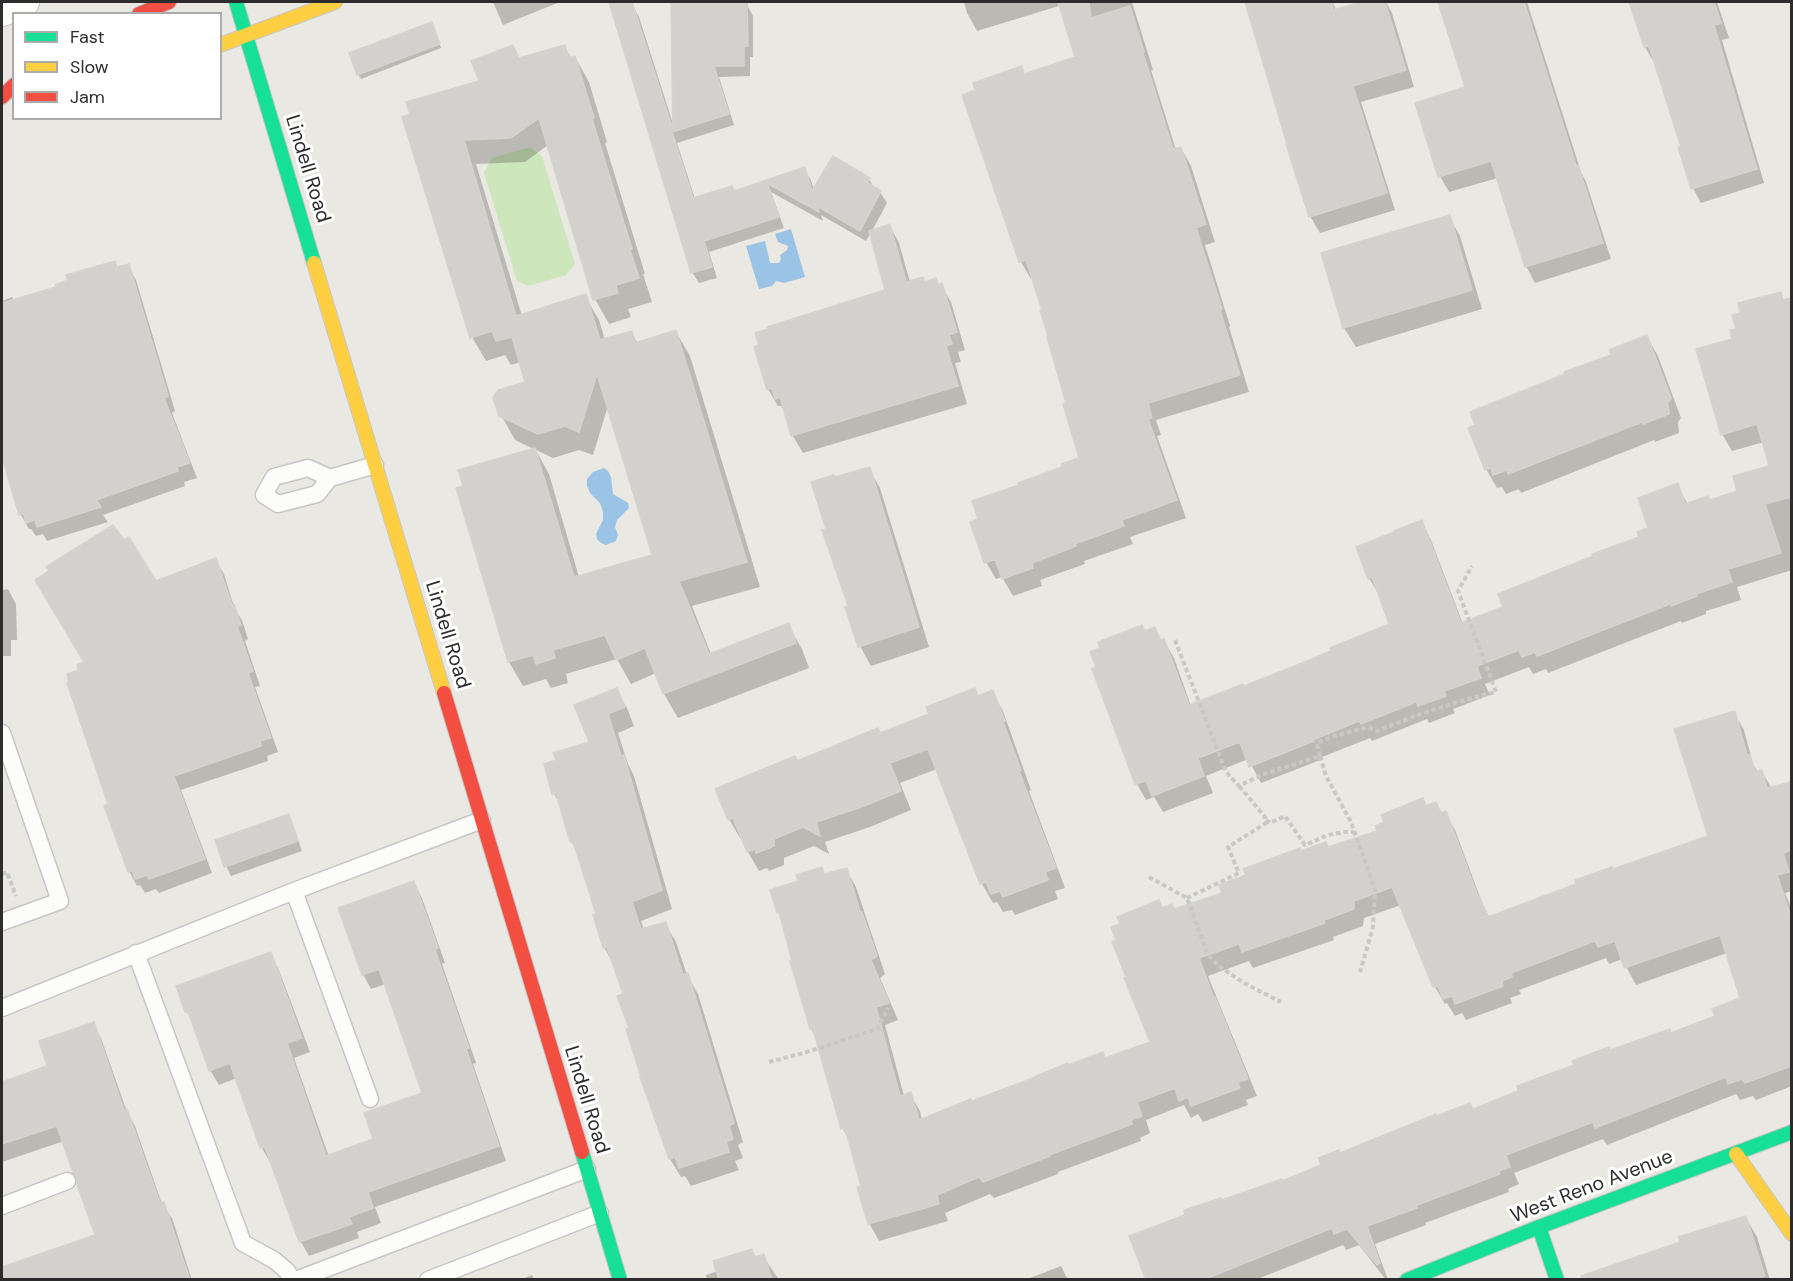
<!DOCTYPE html>
<html>
<head>
<meta charset="utf-8">
<style>
  body { margin:0 }
  #map { position:relative; width:1793px; height:1281px; overflow:hidden; background:#e9e8e2; font-family:"DM Sans",sans-serif }
  canvas { display:block }
  .frame { position:absolute; inset:0; border:3px solid #2c2c2c; pointer-events:none }
  .legend { position:absolute; left:12px; top:12px; width:210px; height:108px; box-sizing:border-box; background:#fff; border:2px solid #ababab; margin:0; padding:8px 10px; list-style:none; font-size:18px; color:#2c2c2c }
  .legend li { display:flex; align-items:center; gap:12px; height:30px }
  .legend b { width:30px; border:2px solid #ababab }
</style>
</head>
<body>
<div id="map">
<canvas width="1793" height="1281"></canvas>
<div class="frame"></div>
<ul class="legend">
<li><b style="height:8px;background:#16e098"></b>Fast</li>
<li><b style="height:8px;background:#ffcf43"></b>Slow</li>
<li><b style="height:8px;background:#f24e42"></b>Jam</li>
</ul>
</div>
<script>
const context = document.querySelector('canvas').getContext('2d');
context.lineJoin = 'round';
function fillPath(path, color) {
  context.fillStyle = color;
  context.fill(path, 'evenodd');
}
function toPath(rows) {
  const path = new Path2D();
  for (const r of rows) {
    path.moveTo(r[0], r[1]);
    for (let i = 2; i < r.length; i += 2) path.lineTo(r[i], r[i + 1]);
  }
  return path;
}
function strokePath(path, color, width, dash) {
  context.strokeStyle = color;
  context.lineWidth = width;
  context.lineCap = dash ? 'butt' : 'round';
  context.setLineDash(dash || []);
  context.stroke(path);
}
function label(font, color, halo, rows, align = 'center') {
  context.font = font + ' "DM Sans",sans-serif';
  context.lineWidth = 6;
  context.setLineDash([]);
  context.textBaseline = 'middle';
  context.strokeStyle = halo;
  context.fillStyle = color;
  for (const [text, x, y, turn = 0] of rows) {
    context.save();
    context.translate(x, y);
    context.rotate((+turn || 0) * Math.PI / 180);
    context.textAlign = isNaN(turn) ? turn : align;
    if (halo) context.strokeText(text, 0, 0);
    context.fillText(text, 0, 0);
    context.restore();
  }
}
fillPath(toPath([
  [530,147,542,156,575,264,566,275,528,286,517,281,484,173,492,158]
]), '#cee6bc');
fillPath(toPath([
  [791,229,805,277,784,283,776,281,772,286,759,289,746,246,765,241,770,263,779,263,781,259,780,255,787,250,788,246,778,242,775,234],
  [604,468,608,471,611,477,613,494,628,503,629,508,617,520,615,527,618,535,616,541,606,545,601,543,597,539,596,534,603,520,603,512,600,503,590,493,587,486,587,479,593,472]
]), '#9bc3e6');
fillPath(toPath([
  [493,2,560,2,503,25],
  [672,2,748,2,748,7,753,16,753,57,750,57,750,76,719,77,734,125,677,143,695,199,734,192,804,169,811,180,814,191,869,179,874,188,880,192,887,203,872,231,890,226,899,243,910,282,938,286,941,285,951,302,965,350,958,352,961,362,955,363,967,404,803,453,793,436,787,415,781,406,778,406,768,389,887,291,871,232,866,241,821,215,823,221,771,192,784,228,709,252,717,278,699,283,692,272,633,7,639,17,674,127],
  [964,2,1132,2,1153,70,1151,70,1176,150,1181,148,1191,166,1215,242,1205,245,1230,326,1229,327,1249,392,1156,420,1161,435,1157,436,1186,518,1130,537,1133,544,1084,561,1085,564,1040,580,1042,586,1013,596,1002,577,996,579,986,562,1064,468,1081,459,1044,311,1033,278,1031,279,1021,262,964,96,1021,67,1025,75,1076,58,1063,14,1059,6,977,31,967,13],
  [1247,2,1333,2,1336,11,1367,2,1386,2,1392,13,1414,87,1361,102,1395,210,1320,233,1310,216],
  [1440,2,1527,2,1581,172,1586,182,1611,259,1535,283,1526,266,1498,178,1449,192,1440,176,1467,88],
  [1631,2,1717,2,1729,38,1722,40,1764,183,1701,203,1693,188,1683,148,1655,61,1653,61,1645,47],
  [434,28,441,48,361,79,358,74],
  [513,47,520,60,565,47,571,58,575,57,589,82,607,142,605,143,645,274,643,274,652,302,628,309,631,317,609,324,595,299,548,145,525,162,476,164,522,316,585,296,599,320,605,340,631,332,638,344,676,332,690,356,760,587,692,606,711,654,788,625,802,649,809,668,678,718,664,694,656,673,631,684,617,659,566,674,568,683,551,688,546,679,523,686,509,662,458,489,535,449,549,474,579,577,654,556,608,406,593,455,579,450,553,458,515,440,501,415,527,383,521,362,511,365,505,355,486,361,472,337,425,185,480,82],
  [1449,217,1460,236,1482,309,1356,347,1344,328],
  [128,266,136,280,175,411,172,413,197,478,184,482,185,486,103,515,108,522,47,541,43,534,36,536,31,529,29,529,21,515,2,449,2,437,7,435,2,419,2,301,12,297,14,301],
  [1780,294,1784,301,1792,299,1792,570,1737,587,1741,600,1706,611,1706,614,1682,623,1681,621,1548,673,1546,669,1533,674,1529,667,1485,684,1490,695,1453,709,1455,713,1429,723,1427,719,1372,741,1370,738,1322,757,1323,759,1261,783,1248,759,1206,776,1213,793,1163,812,1154,797,1146,800,1137,784,1153,779,1137,781,1136,783,1145,633,1155,629,1162,641,1164,641,1174,658,1191,706,1244,688,1302,665,1391,625,1379,595,1369,578,1422,522,1431,540,1463,624,1505,608,1641,538,1650,528,1677,485,1688,505,1710,502,1739,492,1770,467,1764,442,1732,451,1722,434,1734,340,1738,330],
  [1647,337,1658,356,1681,418,1678,422,1679,433,1655,442,1654,440,1521,493,1519,489,1506,494,1502,487,1497,488,1486,469,1612,356],
  [869,469,880,488,929,647,871,666,860,646,828,530,835,479],
  [215,560,224,574,235,610,242,620,248,639,245,641,260,686,255,687,278,752,267,756,268,761,181,790,212,873,159,893,156,889,145,893,140,885,137,886,129,871,110,805,81,671,156,582],
  [8,589,16,604,17,640,11,640,11,656,2,656,2,590],
  [616,690,627,708,634,726,618,733,628,764,634,776,672,909,641,921,644,930,665,924,676,942,687,975,698,994,743,1142,738,1145,743,1158,735,1161,739,1170,691,1186,685,1176,681,1177,670,1159,642,1078,624,995,614,965,604,947,598,915,579,855,571,841,561,806,554,794,545,765,591,743],
  [992,692,1003,711,1031,790,1029,791,1065,888,1055,891,1058,899,1015,915,1012,910,1003,912,997,902,993,903,982,884,937,769,900,783,911,810,870,827,825,842,829,854,814,846,784,858,784,865,769,871,767,868,759,871,748,852,742,838,740,838,729,819,797,763,880,734],
  [1734,713,1744,730,1753,764,1758,773,1762,772,1772,789,1792,783,1792,891,1785,893,1792,910,1792,1086,1756,1100,1753,1096,1740,1100,1736,1094,1607,1145,1603,1139,1514,1173,1519,1184,1508,1189,1509,1192,1425,1223,1426,1225,1375,1244,1388,1280,1386,1280,1359,1245,1346,1250,1343,1245,1255,1280,1148,1280,1221,1202,1282,1182,1323,1166,1340,1154,1437,1118,1473,1111,1610,1052,1671,1035,1717,1016,1742,999,1727,953,1636,985,1622,959,1609,964,1606,958,1519,990,1521,994,1510,998,1512,1003,1466,1020,1462,1013,1455,1016,1447,1003,1445,1004,1435,987,1401,905,1364,918,1363,926,1333,937,1334,940,1253,968,1249,961,1208,976,1257,1096,1246,1100,1248,1105,1203,1122,1198,1114,1191,1118,1184,1105,1146,1120,1150,1133,1140,1138,1141,1141,1058,1172,1058,1174,994,1198,990,1194,945,1213,948,1221,879,1241,869,1223,863,1187,850,1141,843,1129,817,1039,811,1029,794,962,782,919,778,912,800,882,822,869,825,875,846,869,856,887,885,974,880,978,898,1020,885,1025,904,1096,910,1094,920,1111,922,1120,1105,1060,1152,1042,1159,902,1163,910,1174,911,1223,894,1248,876,1301,852,1328,849,1379,832,1427,808,1441,814,1445,813,1455,830,1483,905,1490,918,1612,871,1709,837],
  [288,816,293,825,302,851,231,876,226,866],
  [414,883,422,898,445,963,442,964,476,1063,473,1064,506,1161,375,1207,381,1223,357,1232,359,1238,309,1256,301,1242,272,1161,270,1162,262,1148,237,1078,219,1085,210,1070,194,1025,187,1012,177,986,270,954,278,968,310,1052,294,1058,329,1157,375,1140,424,1094,386,984,371,989,363,974],
  [93,1024,101,1038,127,1112,135,1126,162,1204,172,1218,192,1280,2,1280,2,1268,97,1236,78,1179,64,1141,2,1162,2,1083,49,1067],
  [1746,1218,1757,1237,1770,1280,1590,1280],
  [752,1251,756,1258,763,1256,779,1280,707,1280,706,1275,718,1271],
  [1061,1266,1068,1280,1025,1280],
  [532,1275,534,1280,520,1280]
]), '#0003');
const building = toPath([
  [609,2,632,2,673,130,671,2,747,2,748,46,744,47,744,66,714,66,729,114,672,132,693,198,732,186,734,191,805,167,812,191,833,156,870,178,867,183,881,191,860,231,817,206,819,212,767,183,779,217,704,241,712,267,691,273,609,2],
  [1058,2,1089,2,1091,18,1130,6,1144,52,1143,53,1173,149,1181,147,1206,224,1196,228,1222,309,1220,310,1240,375,1148,403,1152,418,1148,419,1177,500,1122,520,1124,526,1075,544,1076,546,1032,563,1033,568,1002,579,995,559,984,563,970,522,978,519,972,501,1019,485,1018,483,1062,467,1061,464,1079,458,1063,404,1066,403,1047,337,1048,336,1040,310,1042,310,1026,260,1019,262,962,95,975,90,973,83,1022,66,1024,74,1075,57,1058,2],
  [1245,2,1332,2,1333,10,1361,2,1385,2,1406,70,1353,86,1387,193,1309,217,1286,144,1287,144,1245,2],
  [1438,2,1524,2,1576,165,1578,165,1603,243,1525,267,1491,161,1438,177,1415,103,1465,87,1438,2],
  [1629,2,1714,2,1721,23,1714,25,1757,169,1691,189,1678,147,1681,147,1649,46,1644,47,1629,2],
  [432,22,440,44,357,75,349,53,432,22],
  [513,45,519,58,565,45,569,58,575,56,594,118,592,119,632,249,630,250,639,278,616,285,618,293,593,300,539,118,511,138,464,140,516,316,586,294,600,340,632,331,635,343,676,330,747,562,679,581,709,654,789,623,796,643,663,694,645,648,616,660,605,635,553,650,555,658,536,664,533,655,508,662,456,488,463,486,458,470,535,448,574,577,652,555,597,374,579,432,565,426,538,434,499,416,493,398,498,390,525,382,512,337,496,341,492,331,470,338,402,117,410,114,406,102,479,81,471,61,513,45],
  [1450,215,1472,290,1343,328,1321,253,1450,215],
  [890,224,906,282,923,277,925,282,936,278,938,285,942,283,957,332,949,335,952,344,946,346,958,386,791,436,780,397,775,399,772,388,767,390,754,347,759,345,755,333,768,329,767,327,885,290,869,231,890,224],
  [115,261,117,267,129,264,168,396,164,398,190,463,177,467,178,471,96,500,101,507,37,527,35,520,26,523,24,514,19,515,2,457,2,303,56,287,55,285,68,280,66,275,115,261],
  [1781,292,1783,300,1791,298,1791,497,1765,504,1781,553,1728,569,1732,582,1696,594,1697,596,1671,606,1670,604,1537,656,1535,652,1522,657,1519,650,1477,666,1481,678,1444,691,1446,696,1418,706,1416,702,1361,724,1359,721,1313,740,1314,741,1249,767,1240,742,1198,758,1204,776,1152,796,1146,780,1135,784,1092,669,1096,667,1090,652,1100,648,1098,642,1142,625,1145,631,1155,627,1160,640,1164,639,1189,705,1243,684,1244,686,1302,663,1331,651,1330,648,1389,624,1372,577,1368,579,1356,547,1394,532,1394,531,1422,520,1461,623,1503,607,1498,594,1593,556,1592,554,1639,537,1637,532,1648,528,1638,498,1678,483,1685,504,1708,496,1710,500,1737,491,1733,476,1769,466,1757,424,1721,435,1696,349,1732,339,1730,330,1736,329,1732,315,1740,313,1738,303,1781,292],
  [1647,335,1671,398,1668,402,1669,414,1643,424,1642,422,1508,474,1507,470,1493,475,1491,468,1485,470,1468,428,1475,425,1470,412,1565,374,1564,372,1611,355,1609,350,1647,335],
  [870,467,919,627,858,647,845,607,848,606,822,530,826,529,811,482,834,475,835,477,870,467],
  [113,525,124,540,129,537,156,581,216,558,232,605,234,604,241,625,237,626,253,671,248,673,271,738,260,741,261,746,174,776,205,859,149,879,147,875,135,879,132,870,128,872,104,806,108,804,67,683,69,682,67,674,79,670,77,665,84,662,35,580,49,571,46,567,113,525],
  [617,688,625,707,608,714,621,756,624,755,662,890,632,902,641,929,666,922,683,975,688,973,734,1123,729,1126,733,1139,726,1142,729,1152,679,1168,675,1157,669,1159,640,1077,641,1077,626,1029,629,1028,617,996,623,994,607,947,603,948,593,915,596,914,573,841,570,842,556,793,552,794,544,764,556,760,553,753,589,742,574,705,617,688],
  [975,688,978,696,993,690,1005,721,1003,722,1021,770,1019,771,1056,868,1045,872,1048,880,1003,897,1000,891,991,894,986,882,980,884,928,749,890,763,901,791,859,808,816,822,820,836,803,827,774,839,774,846,756,853,755,849,747,852,733,818,728,820,715,789,795,756,797,761,878,728,880,733,929,714,926,707,975,688],
  [1735,711,1747,755,1750,755,1755,772,1762,770,1767,788,1791,782,1791,850,1783,853,1789,872,1777,875,1791,917,1791,1066,1745,1083,1742,1079,1728,1084,1726,1077,1595,1128,1593,1122,1506,1155,1510,1167,1499,1171,1500,1174,1417,1205,1417,1208,1367,1226,1380,1263,1377,1265,1347,1229,1334,1234,1332,1228,1203,1280,1146,1280,1129,1236,1185,1215,1184,1210,1221,1198,1222,1200,1282,1179,1282,1181,1321,1165,1318,1158,1339,1150,1340,1153,1436,1114,1437,1116,1470,1103,1473,1109,1518,1091,1517,1086,1574,1065,1572,1061,1609,1047,1610,1050,1670,1029,1671,1033,1715,1016,1712,1009,1740,998,1720,935,1624,968,1615,941,1598,947,1595,941,1511,973,1512,977,1502,981,1503,986,1455,1004,1452,996,1443,999,1438,986,1433,987,1392,887,1354,901,1354,909,1324,920,1325,923,1242,952,1239,944,1199,958,1214,998,1215,997,1248,1079,1238,1082,1240,1088,1191,1106,1188,1097,1179,1101,1175,1088,1137,1102,1142,1116,1131,1120,1132,1124,1049,1155,1050,1156,983,1182,979,1177,937,1195,939,1204,868,1224,857,1187,861,1186,845,1128,841,1129,813,1029,810,1029,790,961,792,961,779,912,777,913,770,890,798,881,796,875,822,867,824,874,847,868,860,912,862,912,877,956,871,960,889,1003,876,1007,900,1096,911,1092,919,1120,971,1099,972,1101,1036,1077,1036,1076,1068,1063,1068,1065,1103,1052,1105,1058,1150,1042,1124,978,1126,977,1112,942,1116,940,1111,927,1120,924,1117,917,1159,900,1162,908,1172,904,1174,909,1222,893,1219,885,1246,875,1243,869,1300,848,1301,851,1326,842,1328,847,1377,831,1375,826,1384,822,1381,815,1423,798,1426,806,1436,802,1441,813,1446,811,1478,896,1479,896,1488,917,1576,884,1575,880,1612,867,1613,869,1708,836,1674,729,1735,711],
  [289,814,298,841,224,867,215,840,289,814],
  [414,881,438,948,435,950,469,1048,466,1049,499,1146,368,1192,373,1208,349,1217,352,1224,299,1242,265,1147,260,1148,230,1063,209,1071,188,1011,185,1012,176,986,271,952,302,1038,287,1043,326,1156,373,1139,364,1113,422,1093,379,969,362,975,338,908,414,881],
  [94,1022,124,1110,127,1109,160,1203,164,1202,190,1280,2,1280,2,1267,95,1235,77,1184,77,1178,73,1173,57,1126,2,1144,2,1082,47,1066,39,1041,94,1022],
  [1746,1216,1765,1276,1753,1280,1582,1280,1581,1276,1680,1242,1678,1237,1746,1216],
  [752,1249,755,1257,764,1254,772,1280,719,1280,713,1261,752,1249]
]);
fillPath(building, '#d2d1cd');
strokePath(building, '#d4d3ce', 1.5);
const lane = toPath([
  [330,478,308,468,274,477,264,495,278,504,317,494,330,478,375,465],
  [2,733,60,901,2,922],
  [294,891,370,1099],
  [136,953,243,1243,274,1260,287,1271,292,1280],
  [2,1008,294,891,482,820],
  [2,1206,67,1181],
  [296,1280,587,1169],
  [428,1280,600,1213]
]);
const street = toPath([
  [2,10,23,2]
]);
const fast = toPath([
  [236,2,314,263],
  [582,1152,620,1280],
  [1539,1227,1557,1280],
  [1407,1280,1539,1227,1792,1132]
]);
const slow = toPath([
  [220,45,335,2],
  [314,263,444,693],
  [1736,1154,1792,1234]
]);
const jam = toPath([
  [139,14,169,2],
  [2,97,14,85],
  [444,693,582,1152]
]);
strokePath(lane, '#c7c6c6', 19);
strokePath(street, '#c7c6c6', 34);
strokePath(fast, '#c7c6c6', 16);
strokePath(slow, '#c7c6c6', 16);
strokePath(jam, '#c7c6c6', 16);
strokePath(toPath([
  [1175,640,1226,772,1239,786,1264,774,1320,756,1326,776,1351,822,1375,890,1373,927,1360,972],
  [1320,756,1317,743,1334,736,1368,727,1377,731,1420,714,1468,699,1496,692,1458,591,1472,566],
  [1266,820,1270,823,1285,816,1305,845,1328,835,1344,832,1354,832],
  [2,874,7,872,16,896],
  [1149,877,1187,898,1208,955,1219,966,1244,983,1281,1002],
  [1187,898,1239,873,1228,847,1266,823,1265,817,1239,786],
  [769,1062,807,1052,877,1029,888,1008]
]), '#c8c8c7', 4, [4.5, 3]);
strokePath(lane, '#fcfcfb', 16);
strokePath(street, '#fcfcfb', 32);
strokePath(fast, '#16e098', 14);
strokePath(slow, '#ffcf43', 14);
strokePath(jam, '#f24e42', 14);
label('20px', '#2c2c2c', '#fff', [
  ["Lindell Road",307,169,73],
  ["Lindell Road",447,635,73],
  ["Lindell Road",586,1100,73],
  ["West Reno Avenue",1592,1187,-21]
]);
</script>
</body>
</html>
